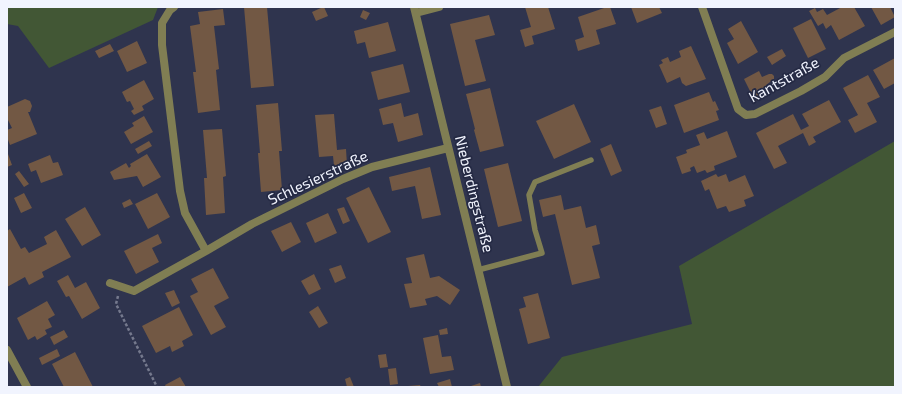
<!DOCTYPE html>
<html>
<head>
<meta charset="utf-8">
<style>
  body { margin:0 }
  #map { position:relative; width:902px; height:394px; overflow:hidden; background:#2f344e; font-family:"Exo 2",sans-serif }
  canvas { display:block }
  .frame { position:absolute; inset:0; border:8px solid #f1f4fe; pointer-events:none }
</style>
</head>
<body>
<div id="map">
<canvas width="902" height="394"></canvas>
<div class="frame"></div>
</div>
<script>
const context = document.querySelector('canvas').getContext('2d');
context.lineJoin = 'round';
function fillPath(path, color) {
  context.fillStyle = color;
  context.fill(path, 'evenodd');
}
function toPath(rows) {
  const path = new Path2D();
  for (const r of rows) {
    path.moveTo(r[0], r[1]);
    for (let i = 2; i < r.length; i += 2) path.lineTo(r[i], r[i + 1]);
  }
  return path;
}
function strokePath(path, color, width, dash) {
  context.strokeStyle = color;
  context.lineWidth = width;
  context.lineCap = dash ? 'butt' : 'round';
  context.setLineDash(dash || []);
  context.stroke(path);
}
function label(font, color, halo, rows, align = 'center') {
  context.font = font + ' "Exo 2",sans-serif';
  context.lineWidth = 3.5;
  context.setLineDash([]);
  context.textBaseline = 'middle';
  context.strokeStyle = halo;
  context.fillStyle = color;
  for (const [text, x, y, turn = 0] of rows) {
    context.save();
    context.translate(x, y);
    context.rotate((+turn || 0) * Math.PI / 180);
    context.textAlign = isNaN(turn) ? turn : align;
    if (halo) context.strokeText(text, 0, 0);
    context.fillText(text, 0, 0);
    context.restore();
  }
}
fillPath(toPath([
  [7,7,158,7,153,20,49,68,18,26,7,24],
  [895,141,895,387,538,387,562,357,692,324,679,266]
]), '#425735');
fillPath(toPath([
  [244,7,267,7,274,86,251,88],
  [323,7,324,7,328,16,316,21,312,12],
  [525,7,548,7,555,29,532,36,534,44,525,47,520,30,531,27],
  [607,7,610,7,616,24,596,30,600,44,578,51,575,40,584,37,578,17],
  [631,7,659,7,662,13,637,23],
  [842,7,854,7,865,26,839,40,831,25,826,29,823,23,818,26,809,11,815,8,817,12,823,9,827,15],
  [871,7,890,7,895,17,881,25],
  [223,9,225,25,214,26,219,69,216,70,220,110,198,113,193,72,196,72,190,26,200,24,198,12],
  [363,10,370,13,366,20,360,17],
  [489,15,495,35,475,40,486,81,465,86,450,24],
  [811,19,826,49,808,58,793,28],
  [741,21,758,52,738,64,727,43,734,39,728,29],
  [388,22,396,51,369,58,365,42,357,44,354,31],
  [137,41,147,63,127,72,117,51],
  [110,44,114,51,99,58,95,51],
  [691,46,706,79,686,86,682,83,680,77,667,83,659,65,663,63,661,60,668,57,670,62,681,57,679,51],
  [782,49,786,56,772,65,767,57],
  [895,58,895,83,884,89,873,70],
  [403,64,410,92,378,100,371,72],
  [759,71,762,77,769,74,772,74,774,76,774,79,766,85,771,93,755,101,744,79],
  [868,75,880,97,867,103,877,122,855,133,848,120,858,115,843,88],
  [144,80,154,99,142,106,144,110,134,115,131,111,134,109,130,101,127,102,122,92],
  [490,88,504,146,480,152,474,130,475,129,466,94],
  [709,92,713,102,715,101,719,110,716,111,719,120,684,133,674,105],
  [25,99,30,101,32,106,30,112,28,112,37,134,10,145,7,137,7,130,12,128,7,118,7,107],
  [829,100,841,122,813,137,816,142,809,146,803,133,778,146,787,163,774,169,756,133,793,114,801,130,809,126,802,114],
  [278,103,282,151,279,151,282,190,261,192,258,153,260,153,256,105],
  [401,103,404,117,418,113,423,135,398,142,393,123,383,125,379,109],
  [574,104,591,142,554,159,536,121],
  [661,106,667,124,656,128,649,110],
  [334,114,337,150,346,149,347,165,334,166,333,156,319,157,315,115],
  [144,116,153,132,131,144,124,132,134,126,132,123],
  [222,129,226,176,223,177,225,213,206,215,204,178,207,178,203,130],
  [727,131,737,157,714,166,715,170,707,173,705,170,697,173,694,166,690,168,691,171,682,174,676,157,687,153,686,150,700,145,696,135,704,132,707,139],
  [149,141,152,146,138,154,135,149],
  [611,144,622,171,611,176,600,149],
  [8,154,12,165,7,167,7,155],
  [147,154,161,177,143,187,137,176,114,180,110,172,126,163,129,168,131,166,130,164],
  [50,155,53,163,58,162,63,175,41,183,36,170,31,172,28,164],
  [508,163,522,221,498,227,484,169],
  [430,167,441,215,422,219,415,186,392,191,389,177],
  [19,171,29,184,24,187,15,174],
  [716,174,718,177,726,174,729,182,745,175,754,196,744,200,746,206,729,212,726,206,717,209,709,189,705,191,701,181],
  [369,187,391,232,368,243,346,198],
  [24,193,32,208,21,213,14,198],
  [157,193,170,217,148,229,135,204],
  [561,195,564,210,581,206,586,228,596,225,600,244,592,246,600,278,572,285,555,214,543,217,539,200],
  [130,199,133,204,124,208,122,203],
  [85,207,101,235,82,246,65,219],
  [344,207,350,221,343,224,337,209],
  [328,213,337,233,315,243,306,223],
  [291,222,301,242,282,252,271,231],
  [10,229,21,249,25,247,29,253,47,244,44,237,56,230,71,257,42,272,44,277,29,285,25,277,7,287,7,231],
  [158,234,162,243,152,248,159,262,136,274,124,251],
  [424,254,430,278,439,276,460,290,450,305,437,296,425,299,427,305,410,308,404,284,412,283,406,258],
  [341,265,346,278,335,283,329,269],
  [213,268,229,298,214,306,226,327,211,335,190,296,198,292,191,279],
  [314,274,321,289,309,295,301,281],
  [68,275,75,288,86,282,100,308,82,319,69,296,66,297,57,281],
  [174,290,180,303,172,307,165,293],
  [538,293,550,338,528,344,519,309,526,307,523,297],
  [47,301,55,315,48,319,52,327,45,330,47,334,37,340,35,336,28,340,17,318],
  [318,306,328,323,319,328,309,312],
  [179,307,193,335,182,341,184,346,172,352,170,346,156,353,142,326],
  [447,328,448,334,440,335,439,330],
  [64,330,68,337,54,345,50,337],
  [438,335,442,357,451,356,454,370,430,374,423,338],
  [57,349,60,356,42,365,39,358],
  [75,352,93,387,64,387,52,364],
  [386,354,388,367,380,368,378,355],
  [396,368,398,384,390,385,388,369],
  [180,377,186,387,166,387,165,385],
  [350,377,354,387,347,387,345,379],
  [450,379,452,387,439,387,437,383],
  [480,383,481,387,468,387],
  [420,385,421,387,408,387,408,386]
]), '#725844');
strokePath(toPath([
  [118,296,116,304,157,387]
]), '#75798d', 2.5, [3, 2]);
strokePath(toPath([
  [478,270,542,253,535,230,529,195,535,182,591,160]
]), '#807e53', 5.5);
strokePath(toPath([
  [174,7,170,10,162,23,162,45,180,191,185,213,206,251],
  [414,7,507,387],
  [702,7,738,109,746,115,755,114,801,91,825,77,844,58,895,32],
  [416,13,439,7],
  [110,283,134,291,206,251,252,224,343,179,372,167,448,148],
  [7,350,27,387]
]), '#807e53', 8);
label('15px', '#f1f4fe', '#252a44', [
  ["Kantstraße",784,80,-29],
  ["Schlesierstraße",318,178,-25],
  ["Nieberdingstraße",474,194,76]
]);
</script>
</body>
</html>
